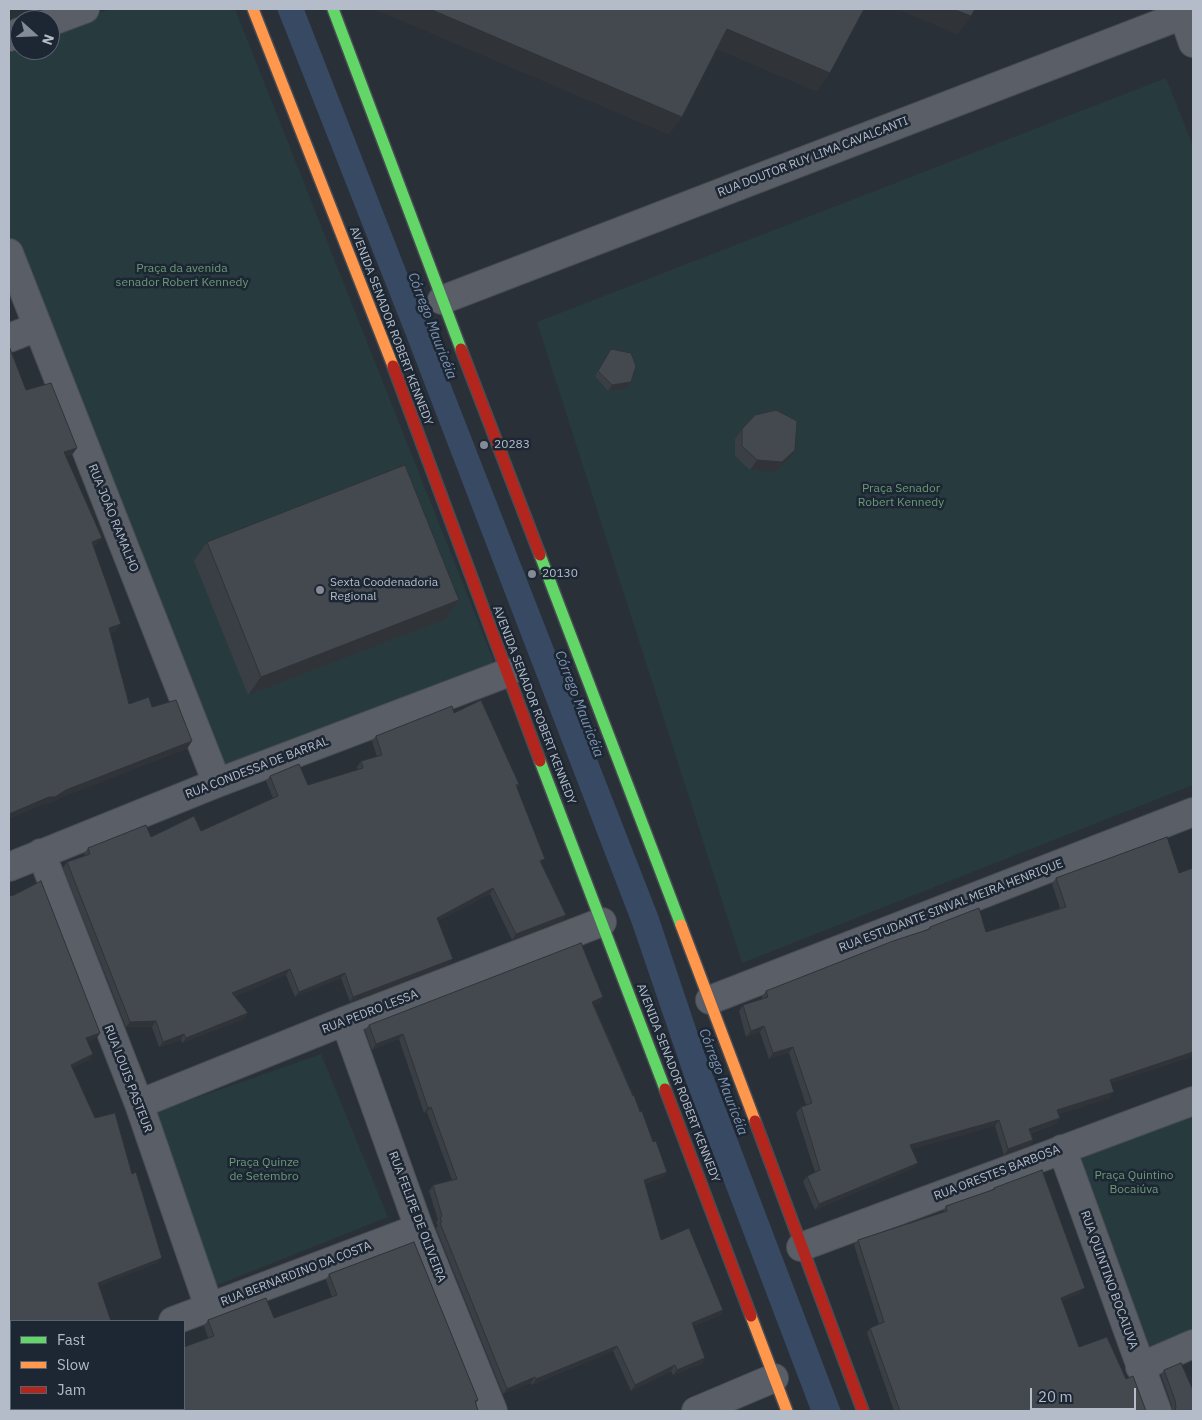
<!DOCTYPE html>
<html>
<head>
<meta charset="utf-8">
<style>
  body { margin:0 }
  #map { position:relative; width:1202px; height:1420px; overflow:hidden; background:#2a3038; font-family:"IBM Plex Sans",sans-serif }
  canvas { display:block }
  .frame { position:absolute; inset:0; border:10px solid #b4bcc9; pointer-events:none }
  .legend { position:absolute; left:10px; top:1320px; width:175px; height:90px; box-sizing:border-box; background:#1d2633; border:1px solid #59626f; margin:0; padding:6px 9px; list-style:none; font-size:15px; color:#b4bcc9 }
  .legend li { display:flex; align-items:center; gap:10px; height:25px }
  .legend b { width:25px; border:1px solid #59626f }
  .north { position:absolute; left:10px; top:10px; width:50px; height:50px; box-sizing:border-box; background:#1d2633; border:1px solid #59626f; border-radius:50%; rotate:110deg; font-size:14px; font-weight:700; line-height:20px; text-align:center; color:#b4bcc9 }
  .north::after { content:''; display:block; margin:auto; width:18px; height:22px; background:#848b96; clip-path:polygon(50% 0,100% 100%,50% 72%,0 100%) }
  .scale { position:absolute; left:1030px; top:1388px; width:106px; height:22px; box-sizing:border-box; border:2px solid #b4bcc9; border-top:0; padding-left:6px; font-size:15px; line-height:18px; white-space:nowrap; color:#b4bcc9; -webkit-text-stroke:4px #1d2633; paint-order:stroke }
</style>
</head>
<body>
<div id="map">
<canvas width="1202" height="1420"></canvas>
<div class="frame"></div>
<ul class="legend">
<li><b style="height:6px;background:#63d668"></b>Fast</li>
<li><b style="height:6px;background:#ff974d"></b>Slow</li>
<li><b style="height:6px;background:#b3261e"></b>Jam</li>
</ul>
<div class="north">N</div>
<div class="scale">20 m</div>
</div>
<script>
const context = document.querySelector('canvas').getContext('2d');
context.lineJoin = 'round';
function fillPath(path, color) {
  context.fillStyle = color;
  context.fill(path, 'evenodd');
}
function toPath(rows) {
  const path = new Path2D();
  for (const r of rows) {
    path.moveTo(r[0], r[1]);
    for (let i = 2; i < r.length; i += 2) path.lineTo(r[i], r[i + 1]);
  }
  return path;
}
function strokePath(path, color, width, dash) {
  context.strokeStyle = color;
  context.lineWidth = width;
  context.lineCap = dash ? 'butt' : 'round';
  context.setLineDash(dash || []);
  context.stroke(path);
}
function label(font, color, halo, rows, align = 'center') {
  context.font = font + ' "IBM Plex Sans",sans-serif';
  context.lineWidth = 5;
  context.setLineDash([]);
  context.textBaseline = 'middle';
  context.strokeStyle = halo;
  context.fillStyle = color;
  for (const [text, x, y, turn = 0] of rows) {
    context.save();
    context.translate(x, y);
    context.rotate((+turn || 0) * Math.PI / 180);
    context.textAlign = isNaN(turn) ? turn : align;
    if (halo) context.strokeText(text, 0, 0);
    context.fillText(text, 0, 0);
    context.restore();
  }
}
fillPath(toPath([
  [110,9,235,9,494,662,222,770,49,339,9,234,9,44,20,40,20,50,50,50,50,30],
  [1166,78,1193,146,1193,785,742,963,537,322],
  [321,1054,388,1217,210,1288,148,1115],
  [1193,1098,1193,1334,1139,1356,1059,1148]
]), '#273a3e');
fillPath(toPath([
  [277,9,304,9,658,915,703,1049,841,1411,811,1411,686,1082,632,924,405,333]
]), '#384963');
const street = toPath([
  [1181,9,1193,43],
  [50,22,85,9],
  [9,37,20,32],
  [9,253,217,783],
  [442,300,1193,11],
  [9,338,37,327],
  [41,853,139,1104,209,1307],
  [9,867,217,783,507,673],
  [710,1000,1193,812],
  [345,1021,419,1228,493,1411],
  [139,1104,345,1021,602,922],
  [1062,1149,1157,1411],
  [801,1247,1193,1101],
  [173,1321,419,1228],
  [1140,1367,1193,1344],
  [9,1386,11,1386],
  [696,1411,774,1378]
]);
const fast = toPath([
  [333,9,461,349],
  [540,555,681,925],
  [540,761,665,1089]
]);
const slow = toPath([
  [253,9,393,366],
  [681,925,755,1121],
  [751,1316,787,1411]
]);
const jam = toPath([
  [461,349,540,555],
  [393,366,540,761],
  [665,1089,751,1316],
  [755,1121,863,1411]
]);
strokePath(street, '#484c53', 30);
strokePath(fast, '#484c53', 14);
strokePath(slow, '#484c53', 14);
strokePath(jam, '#484c53', 14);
strokePath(street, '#5a5e66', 28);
strokePath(fast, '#63d668', 11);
strokePath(slow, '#ff974d', 11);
strokePath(jam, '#b3261e', 11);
fillPath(toPath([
  [611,349,631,382,627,388,608,391,595,376],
  [742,429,788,460,775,472,750,470,735,456,735,439],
  [207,542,459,600,446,619,248,695,194,561],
  [454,713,519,784,517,787,542,864,566,915,562,921,512,940,490,894,438,921,449,964,350,1002,341,978,295,997,286,975,235,996,248,1013,244,1019,182,1043,181,1040,159,1047,152,1027,126,1027,63,868,67,862,85,856,84,854,88,848,151,837,201,831,273,798,266,781,270,776,308,785,358,770,357,767,361,761,377,757,372,741,376,736],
  [1167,837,1112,1084,1110,1098,1059,1114,1060,1118,1056,1124,1031,1133,1033,1140,1029,1146,1004,1155,995,1126,912,1149,913,1168,815,1210,803,1182,807,1176,815,1172,796,1113,801,1107,806,1105,789,1053,769,1059,760,1032,746,1037,739,1011,743,1005,762,999,762,997,766,991,928,929,930,927,986,932,1060,908,1052,884,1056,878],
  [603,997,599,1003,594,1005,667,1172,663,1177,645,1184,661,1240,723,1310,719,1316,693,1326,705,1358,701,1364,673,1375,671,1371,631,1391,613,1351,532,1385,531,1383,503,1394,436,1228,438,1226,436,1222,438,1220,429,1191,433,1185,452,1180,427,1112,424,1113,399,1039,372,1050,365,1030,369,1025],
  [994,1188,1081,1293,1062,1301,1079,1347,1126,1379,1146,1411,894,1411,867,1333,870,1328,879,1324,854,1245,858,1240,943,1212,946,1206,992,1190],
  [414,1242,478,1400,476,1403,478,1411,32,1411,31,1409,184,1409,184,1347,208,1338,204,1326,208,1320,266,1298,274,1318,332,1297,326,1280,329,1274],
  [1164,1370,1193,1411,1172,1411,1172,1406,1161,1375]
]), '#3a3f45');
fillPath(toPath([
  [377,9,430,9,682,117,669,135,376,10],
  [897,9,953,9,971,16,958,35],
  [727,29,830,73,817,92,714,48],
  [631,382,627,388,608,391,612,385],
  [77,448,72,455,59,459,64,452],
  [795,450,788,460,775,472,750,470,757,460],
  [102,538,97,545,87,549,92,542],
  [459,600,446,619,248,695,261,677],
  [121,624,116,631,104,635,109,628],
  [192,741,187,749,61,798,50,804,44,804,9,819,9,814,66,790],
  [493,888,490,894,433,924,437,918],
  [566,915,562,921,512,940,516,934],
  [453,959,449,964,350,1002,353,997],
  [290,969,286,975,229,998,232,993],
  [345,973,341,978,295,997,299,992],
  [603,997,599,1003,589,1007,592,1002],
  [248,1013,244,1019,182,1043,186,1038],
  [156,1021,152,1027,126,1027,130,1022],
  [764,1026,760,1032,746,1037,751,1031],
  [100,1033,97,1038,82,1044,86,1038],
  [184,1034,181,1040,159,1047,163,1042],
  [403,1034,399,1039,372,1050,376,1044],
  [793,1047,789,1053,769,1059,773,1053],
  [1193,1052,1193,1057,1106,1085,1110,1080],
  [93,1054,90,1060,67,1071,71,1065],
  [1114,1092,1110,1098,1053,1116,1057,1110],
  [431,1107,427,1112,424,1113,428,1108],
  [1060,1118,1056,1124,1025,1134,1029,1129],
  [999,1120,995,1126,906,1151,910,1145],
  [1033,1140,1029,1146,1004,1155,1008,1149],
  [918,1163,913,1168,815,1210,819,1204],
  [667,1172,663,1177,641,1186,644,1180],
  [162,1258,158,1263,95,1288,98,1283],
  [1085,1288,1081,1293,1058,1303,1061,1298],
  [723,1310,719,1316,688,1328,692,1323],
  [617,1346,613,1351,532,1385,536,1379],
  [11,1351,11,1355,9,1356,9,1352],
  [705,1358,701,1364,673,1375,677,1370],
  [675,1365,671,1371,631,1391,635,1385],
  [535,1377,531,1383,503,1394,507,1389]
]), '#303338');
const building = toPath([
  [430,9,864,9,830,73,727,29,682,117,430,9],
  [953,9,975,9,971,16,953,9],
  [9,346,26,390,51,383,77,448,64,452,102,538,92,542,121,624,109,628,129,704,149,697,152,707,176,700,192,741,66,790,55,797,49,797,9,814,9,346],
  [611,349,631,353,636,366,631,382,612,385,598,371,611,349],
  [776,410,797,421,795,450,782,462,757,460,742,446,742,429,755,415,776,410],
  [405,465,459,600,261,677,207,542,405,465],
  [481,700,519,784,516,785,545,859,540,861,566,915,516,934,493,888,437,918,453,959,353,997,345,973,299,992,290,969,232,993,248,1013,186,1038,184,1034,163,1042,156,1021,130,1022,67,862,90,854,88,848,146,825,151,837,194,816,201,831,278,796,270,776,299,764,308,785,363,768,361,761,382,755,376,736,452,706,454,713,481,700],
  [1167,837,1179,873,1193,868,1193,1052,1110,1080,1114,1092,1057,1110,1060,1118,1029,1129,1033,1140,1008,1149,999,1120,910,1145,918,1163,819,1204,807,1176,820,1170,801,1107,812,1103,793,1047,773,1053,764,1026,751,1031,743,1005,768,997,766,991,893,941,930,929,930,927,979,908,986,932,1066,907,1056,878,1167,837],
  [41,881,100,1033,86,1038,93,1054,71,1065,95,1118,115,1113,132,1174,136,1172,162,1258,98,1283,111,1321,11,1321,11,1351,9,1352,9,896,14,895,41,881],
  [581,943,603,997,592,1002,633,1096,634,1095,640,1112,642,1111,653,1142,656,1141,667,1172,644,1180,661,1240,689,1228,723,1310,692,1323,705,1358,677,1370,675,1365,635,1385,617,1346,536,1379,535,1377,507,1389,440,1223,442,1222,440,1217,442,1216,433,1185,457,1179,431,1107,428,1108,403,1034,376,1044,369,1025,581,943],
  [1042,1170,1085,1288,1061,1298,1079,1347,1107,1337,1126,1379,1133,1376,1146,1411,900,1411,870,1328,884,1322,858,1240,947,1211,946,1206,995,1189,994,1188,1042,1170],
  [414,1242,478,1400,475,1401,478,1411,33,1411,37,1410,37,1409,184,1409,184,1347,214,1336,208,1320,266,1298,274,1318,337,1295,329,1274,414,1242],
  [1181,1363,1193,1390,1193,1411,1175,1411,1176,1408,1175,1400,1164,1370,1181,1363]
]);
fillPath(building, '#444950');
strokePath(building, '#303338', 1);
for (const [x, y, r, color] of [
  [484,445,5,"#848b96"],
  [532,574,5,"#848b96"],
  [320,590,5,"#848b96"]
]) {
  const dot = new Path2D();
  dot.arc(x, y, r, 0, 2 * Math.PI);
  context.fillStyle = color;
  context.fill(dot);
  strokePath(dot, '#1d2633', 2);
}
label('12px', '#b4bcc9', '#1d2633', [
  ["RUA DOUTOR RUY LIMA CAVALCANTI",813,157,-21],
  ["AVENIDA SENADOR ROBERT KENNEDY",391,326,69],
  ["RUA JOÃO RAMALHO",113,518,68],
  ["AVENIDA SENADOR ROBERT KENNEDY",534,705,69],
  ["RUA CONDESSA DE BARRAL",257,768,-21],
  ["RUA ESTUDANTE SINVAL MEIRA HENRIQUE",951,906,-21],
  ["RUA PEDRO LESSA",370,1012,-21],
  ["RUA LOUIS PASTEUR",128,1079,69],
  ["AVENIDA SENADOR ROBERT KENNEDY",678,1083,69],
  ["RUA ORESTES BARBOSA",997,1173,-21],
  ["RUA FELIPE DE OLIVEIRA",417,1217,69],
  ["RUA BERNARDINO DA COSTA",296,1274,-21],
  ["RUA QUINTINO BOCAIUVA",1109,1280,70]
]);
label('12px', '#6b9a76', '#1d2633', [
  ["Praça da avenida",182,269],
  ["senador Robert Kennedy",182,283],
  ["Praça Senador",901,489],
  ["Robert Kennedy",901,503],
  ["Praça Quinze",264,1163],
  ["de Setembro",264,1177],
  ["Praça Quintino",1134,1176],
  ["Bocaiúva",1134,1190]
]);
label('12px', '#b4bcc9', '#1d2633', [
  ["20283",494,445],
  ["20130",542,574],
  ["Sexta Coodenadoria",330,583],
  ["Regional",330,597]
], 'left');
label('italic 14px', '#7c92b1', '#1d2633', [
  ["Córrego Mauricéia",432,326,69],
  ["Córrego Mauricéia",579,704,69],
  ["Córrego Mauricéia",723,1082,69]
]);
</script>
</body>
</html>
